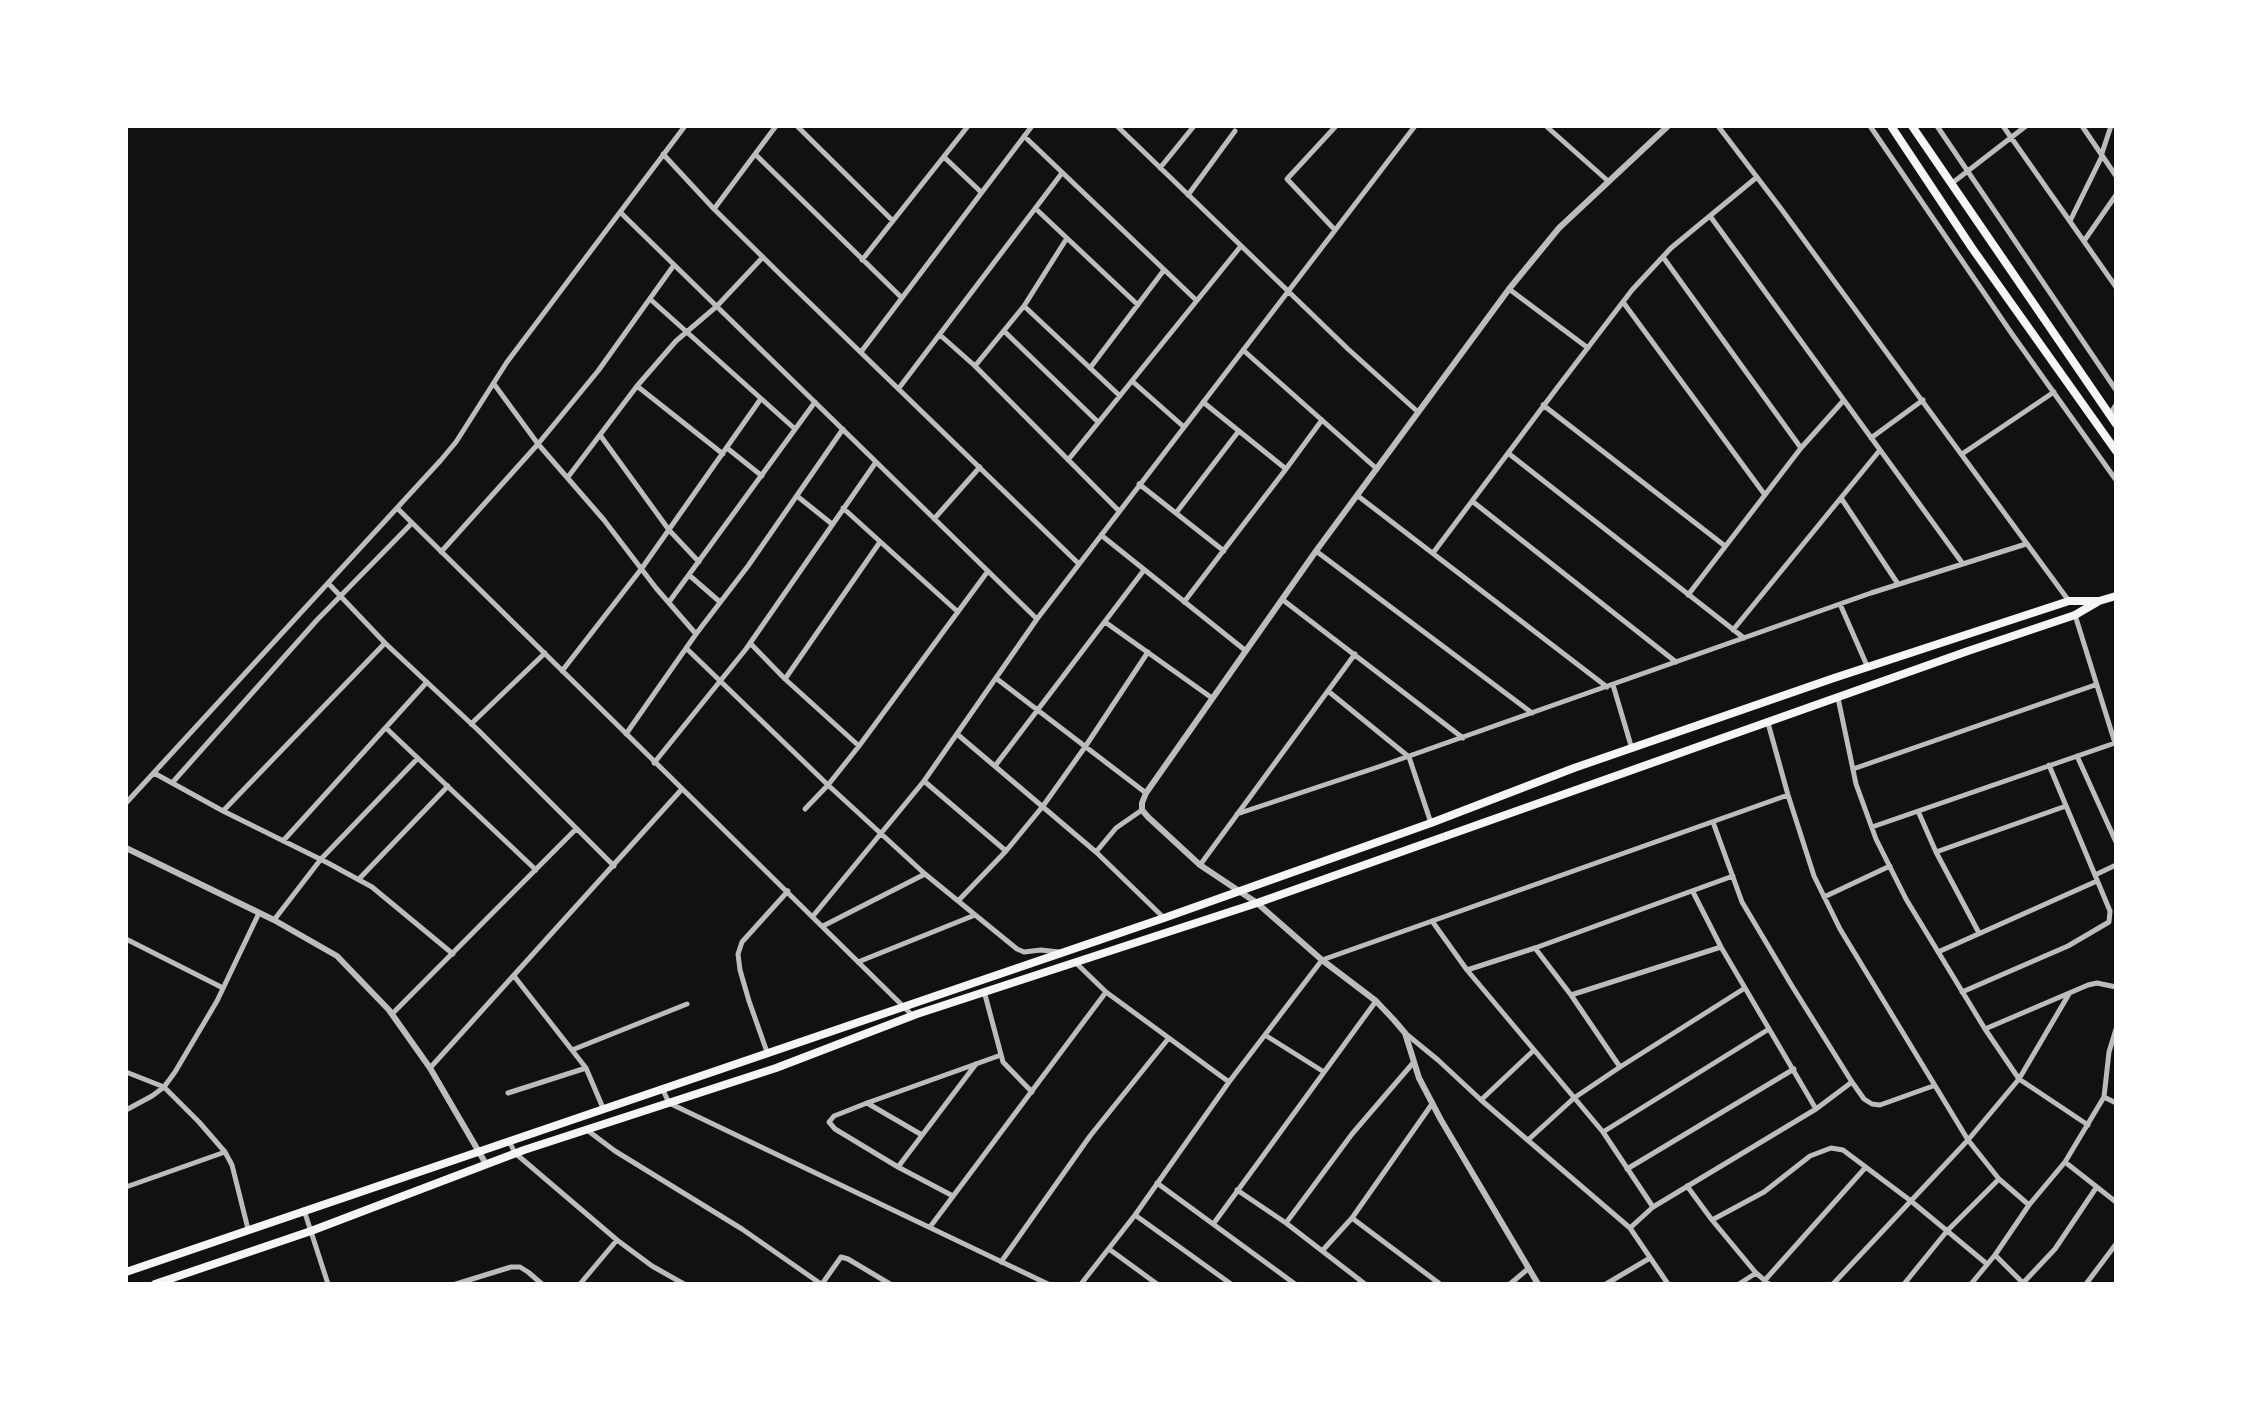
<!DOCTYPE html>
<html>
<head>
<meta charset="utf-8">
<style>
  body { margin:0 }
  #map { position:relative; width:2242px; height:1410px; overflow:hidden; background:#111; font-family:Arial,sans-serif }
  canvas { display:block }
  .frame { position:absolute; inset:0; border:128px solid #fff; pointer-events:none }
</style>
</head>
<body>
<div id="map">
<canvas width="2242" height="1410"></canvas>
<div class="frame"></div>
</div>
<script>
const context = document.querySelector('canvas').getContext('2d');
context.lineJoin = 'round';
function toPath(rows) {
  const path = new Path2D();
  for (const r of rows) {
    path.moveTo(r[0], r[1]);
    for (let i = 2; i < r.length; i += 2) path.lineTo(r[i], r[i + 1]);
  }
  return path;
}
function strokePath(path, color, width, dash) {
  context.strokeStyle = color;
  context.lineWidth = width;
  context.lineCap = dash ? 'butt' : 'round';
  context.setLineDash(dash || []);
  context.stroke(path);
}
strokePath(toPath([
  [797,126,893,221],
  [1117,126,1348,349,1418,412],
  [1546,126,1608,181],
  [1718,126,1782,210,2069,601],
  [1870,126,2012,334,2116,480],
  [1937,126,2116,390],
  [2003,126,2116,287],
  [2082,126,2116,176],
  [1024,136,1196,300],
  [663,154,714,209,783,277,1079,564],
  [755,154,902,298],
  [944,157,981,192],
  [1160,168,1194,126],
  [1951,184,2026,126],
  [1188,195,1235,131],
  [714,209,776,126],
  [1036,209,1138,305],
  [620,212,1037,619],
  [1710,216,1963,564],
  [2070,221,2102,156,2102,153,2111,126],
  [1335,230,1287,179,1336,126],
  [2084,241,2116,195],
  [1663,257,1801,448],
  [862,260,968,126],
  [1509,289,1588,348],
  [650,299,795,429],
  [1623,302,1765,495],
  [1024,306,1120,396],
  [1004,331,1098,422],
  [940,335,975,366,1119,511],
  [1243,350,1377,469],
  [861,352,1032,126],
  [975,366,1024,306,1067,238],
  [1090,368,1164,270],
  [1132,381,1184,427],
  [494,384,538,444,604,520,656,588,696,634],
  [637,386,723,454],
  [899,388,1062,173],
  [1543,405,1725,546],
  [2110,414,2116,405],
  [600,435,669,530,699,562],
  [1871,438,1923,400],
  [727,448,762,476],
  [1508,453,1744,638],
  [1962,454,2054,392],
  [1068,460,1241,246],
  [1286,469,1322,420],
  [568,477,637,386,676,341,717,306,763,257],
  [1139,484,1224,551],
  [797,496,832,524],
  [1358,496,1607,687],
  [1841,498,1898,584],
  [1472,501,1676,662],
  [397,508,913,1016],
  [843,508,958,612],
  [1176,513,1238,432],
  [934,519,980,467],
  [1101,535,1246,651],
  [1316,551,1532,713],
  [441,552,538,444,598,371,674,265],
  [1433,553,1557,388,1632,290,1671,248,1757,177],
  [689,575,720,602],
  [328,583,385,643,478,730,614,866],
  [1688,595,1801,448,1844,400],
  [1283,600,1463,738],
  [669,602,815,402],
  [1184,602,1286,469,1203,402],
  [1840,604,1868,668],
  [1105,622,1212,698],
  [1733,630,1880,450],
  [750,643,785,679,859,746],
  [686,648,828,785,925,874,1017,949,1024,952,1041,950,1059,952],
  [562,671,642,568,760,400],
  [785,679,880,542],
  [997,679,1146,793],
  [1613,685,1632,749],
  [1328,691,1409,757,1431,823],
  [1838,698,1856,784,1876,839,1906,899,1985,1029,2019,1079,2088,1125],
  [1768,723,1788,795,1814,876,1840,929,1968,1140,1999,1179,2029,1205],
  [471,724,545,653],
  [386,728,536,870],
  [626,734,696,634,748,566,843,429],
  [957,734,1096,852,1164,918],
  [2077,756,2116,842],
  [654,763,746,649,876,462],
  [995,766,1144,570],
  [1853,769,2095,685],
  [154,773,223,811,328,863,372,887,453,954],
  [924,781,1006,851],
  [172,783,317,620,412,523],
  [126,803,441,460,456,442,507,362,685,126],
  [805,809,828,785,859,746,988,571],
  [223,811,385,643],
  [1918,811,1936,852,1979,933],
  [1237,814,1378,767,1871,593,2026,544],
  [1713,822,1742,902,1792,986,1852,1082,1864,1099,1872,1104,1880,1105,1933,1086],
  [1872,827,2115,743,2075,615],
  [283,841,427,682],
  [1096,852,1116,828,1142,810],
  [1936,852,2066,806],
  [1200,865,1355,654],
  [2095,875,2116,865],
  [359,879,448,786],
  [1693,892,1721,947,1816,1109],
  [1824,897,1890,866],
  [958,901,1006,851,1043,806,1085,747,1148,652],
  [813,916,924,781,1037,619,1415,126],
  [274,920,321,859,418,758],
  [1432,921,1467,970,1603,1132,1653,1207],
  [823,926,925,874],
  [126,939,223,988],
  [1535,948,1571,995,1620,1067],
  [1938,952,2097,881],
  [858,962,975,915],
  [1075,962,1106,992,1229,1082],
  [1467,970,1535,948,1733,876],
  [514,976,586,1068,603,1108],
  [984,991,1003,1062,1032,1092],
  [1962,992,2068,946,2109,922,2110,911,2049,765],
  [1571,995,1721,947],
  [392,1014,576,829],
  [1985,1029,2088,985,2097,983,2116,987],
  [1405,1033,1438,1060,1481,1100,1630,1228,1668,1284],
  [1265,1035,1324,1072],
  [572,1050,687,1004],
  [767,1052,749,1001,740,970,738,954,742,942,788,891],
  [430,1068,682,789],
  [126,1072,164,1087,199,1122,225,1152,232,1165,248,1229],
  [662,1088,669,1103,1048,1284],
  [508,1093,586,1068],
  [2104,1097,2116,1103],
  [1481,1100,1533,1051],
  [867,1103,922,1135],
  [126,1110,152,1096,164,1087,175,1072,217,1001,259,913],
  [587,1130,615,1151,742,1229,821,1284],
  [1603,1132,1769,1029],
  [1528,1140,1574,1098,1620,1067,1745,988],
  [509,1141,515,1153,617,1240,652,1266,684,1284],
  [2065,1162,2116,1202],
  [898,1167,976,1064],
  [1627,1169,1794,1069],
  [1157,1183,1295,1284],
  [1687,1186,1712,1220,1756,1273,1769,1284],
  [126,1187,225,1152],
  [1237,1190,1286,1223,1365,1284],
  [953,1196,898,1167,835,1129,829,1122,834,1116,867,1103,1001,1055],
  [304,1210,328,1284],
  [1135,1215,1231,1284],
  [1352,1218,1440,1284],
  [1712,1220,1764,1192,1810,1156,1831,1148,1843,1150,1911,1201,1987,1264],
  [1214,1223,1376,1001],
  [1286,1223,1352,1134,1413,1063],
  [930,1227,1106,992],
  [1630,1228,1653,1207,1816,1109,1852,1082],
  [1109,1249,1157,1284],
  [1322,1251,1352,1218,1432,1104],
  [1995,1255,2024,1284],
  [1001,1262,1090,1136,1168,1039],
  [1765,1280,1865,1168],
  [2023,1283,2055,1249,2096,1188],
  [456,1284,511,1267,520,1267,528,1272,542,1284],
  [580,1284,617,1240],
  [822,1284,841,1257,848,1259,890,1284],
  [1081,1284,1135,1215,1229,1082,1322,960,1788,795],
  [1510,1284,1529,1268],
  [1606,1284,1650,1258],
  [1739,1284,1756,1273],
  [1833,1284,1968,1140,2019,1079,2069,994],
  [1904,1284,1947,1231,1999,1179],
  [1971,1284,1995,1255,2029,1205,2065,1162,2104,1097,2109,1052,2116,1029],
  [2086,1284,2116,1244]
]), '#bcbcbc', 5);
strokePath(toPath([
  [126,848,274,920,337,956,389,1010,430,1068,486,1164],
  [1538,1284,1441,1120,1419,1078,1405,1033,1394,1020,1376,1001,1322,960,1257,903,1200,865,1148,817,1142,810,1142,803,1146,793,1316,551,1509,289,1559,228,1668,126]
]), '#bcbcbc', 6);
strokePath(toPath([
  [1891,126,1972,248,2116,451],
  [1912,126,2116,424],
  [126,1272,1164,918,1431,823,1574,768,1834,678,2069,601,2099,601],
  [155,1284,311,1231,524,1150,776,1068,917,1014,1257,903,1968,651,2075,615,2099,601,2116,596]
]), '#f5f5f5', 8);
</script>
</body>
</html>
